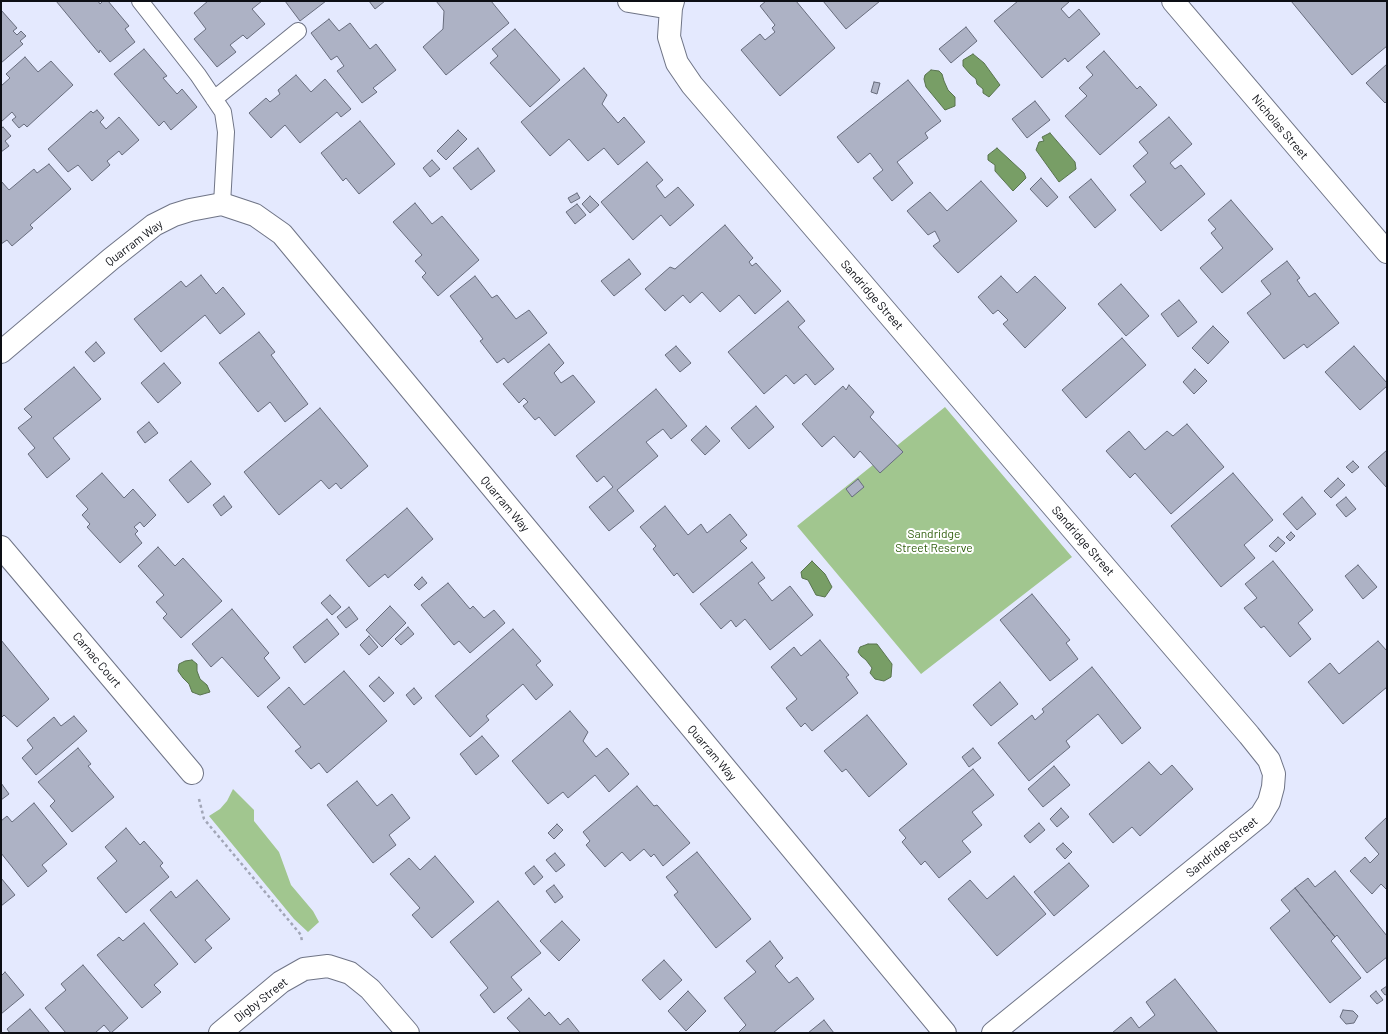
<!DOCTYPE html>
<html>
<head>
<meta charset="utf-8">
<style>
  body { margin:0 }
  #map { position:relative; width:1388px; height:1034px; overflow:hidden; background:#e4e9fe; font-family:Barlow,sans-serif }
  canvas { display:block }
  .frame { position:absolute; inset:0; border:2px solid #0d0f15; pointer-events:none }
</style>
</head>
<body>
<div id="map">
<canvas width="1388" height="1034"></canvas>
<div class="frame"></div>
</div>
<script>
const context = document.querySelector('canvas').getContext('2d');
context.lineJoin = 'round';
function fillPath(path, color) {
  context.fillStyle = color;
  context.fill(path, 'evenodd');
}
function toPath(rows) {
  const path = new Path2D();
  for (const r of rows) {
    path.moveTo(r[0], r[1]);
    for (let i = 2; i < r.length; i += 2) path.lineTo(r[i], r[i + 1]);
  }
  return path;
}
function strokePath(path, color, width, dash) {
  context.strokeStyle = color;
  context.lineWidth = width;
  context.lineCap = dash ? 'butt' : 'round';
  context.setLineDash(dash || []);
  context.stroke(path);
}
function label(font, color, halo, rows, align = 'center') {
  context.font = font + ' Barlow,sans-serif';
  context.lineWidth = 4;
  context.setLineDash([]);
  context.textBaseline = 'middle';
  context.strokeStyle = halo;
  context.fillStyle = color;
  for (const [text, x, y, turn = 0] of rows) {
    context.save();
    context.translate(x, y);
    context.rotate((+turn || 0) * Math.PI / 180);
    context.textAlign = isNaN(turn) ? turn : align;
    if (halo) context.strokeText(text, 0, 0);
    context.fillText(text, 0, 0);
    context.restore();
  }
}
fillPath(toPath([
  [945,407,1072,557,921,674,797,526],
  [233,789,254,810,254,821,279,852,291,885,313,911,319,922,308,932,294,919,209,816,220,809,227,801]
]), '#a1c68f');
const water = toPath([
  [973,54,984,63,1000,85,989,97,983,93,983,89,977,84,976,79,970,74,963,66,963,60,973,54],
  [931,70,939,71,942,74,944,81,948,90,955,97,955,106,945,110,926,87,924,79,925,75,931,70],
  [1050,133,1075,162,1076,169,1059,182,1036,150,1039,142,1044,141,1042,137,1050,133],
  [997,148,1024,173,1026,178,1013,191,995,171,995,165,988,160,988,155,997,148],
  [812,561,825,574,832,587,825,597,816,595,808,580,802,578,801,572,812,561],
  [868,644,877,644,892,664,891,677,884,681,875,679,870,673,872,668,866,660,861,656,858,652,860,647,868,644],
  [192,660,197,664,197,671,200,679,207,685,210,692,200,695,192,692,189,684,183,678,178,671,179,664,185,661,192,660]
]);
fillPath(water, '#789e66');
strokePath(water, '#58734e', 1);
const building = toPath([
  [56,1,98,1,100,4,103,1,108,1,129,26,125,29,135,42,110,62,100,50,99,53,56,1],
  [208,1,262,1,252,9,265,24,247,39,243,35,230,45,236,52,217,67,194,39,206,29,194,13,208,1],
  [285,1,326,1,300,21,285,1],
  [369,1,385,1,375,9,369,1],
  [436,1,491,1,509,23,446,75,423,47,443,29,444,11,436,1],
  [766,1,796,1,835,48,780,96,741,50,760,34,765,40,775,32,772,28,775,25,760,6,766,1],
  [823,1,880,1,846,29,823,1],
  [1018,1,1070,1,1061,9,1069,18,1079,9,1100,34,1068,62,1065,58,1042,78,994,21,1018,1],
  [1291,1,1387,1,1387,46,1352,75,1291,1],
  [1,10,17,28,13,31,17,35,21,31,26,36,20,41,23,44,1,63,1,10],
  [329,19,339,31,350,23,370,49,376,44,396,70,373,88,377,92,362,103,337,71,344,66,337,56,331,60,311,33,329,19],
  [966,27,977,41,951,63,939,49,966,27],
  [515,29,560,80,530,107,490,63,498,56,492,49,515,29],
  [144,49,167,76,163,78,177,94,182,89,197,107,171,130,164,121,159,126,114,74,144,49],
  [1104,51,1137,89,1140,86,1157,105,1100,155,1065,116,1087,96,1079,88,1093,75,1086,67,1104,51],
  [25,57,38,72,51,61,73,85,27,127,24,124,19,128,12,120,16,117,12,112,1,122,1,86,10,78,6,74,25,57],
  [1387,64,1387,101,1385,103,1366,83,1387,64],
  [584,68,607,95,602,104,618,123,624,117,645,142,618,165,604,148,588,161,569,139,550,156,521,122,584,68],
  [296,75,311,92,325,79,351,109,341,117,337,112,300,143,285,125,271,138,249,113,266,98,270,102,280,94,278,90,296,75],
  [908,80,941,121,925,133,928,138,897,162,913,183,892,201,873,178,883,170,870,153,858,163,837,137,908,80],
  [874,82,880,83,877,94,871,92,874,82],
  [1035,101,1050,120,1027,138,1012,119,1035,101],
  [97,110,104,118,100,122,106,129,119,117,139,140,122,155,119,151,107,161,110,165,92,181,78,165,68,172,48,149,91,111,93,113,97,110],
  [1169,117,1192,144,1170,163,1175,169,1181,165,1205,194,1161,231,1130,195,1146,182,1133,166,1148,153,1139,142,1169,117],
  [360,121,395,164,359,194,346,178,343,181,321,153,360,121],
  [3,127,11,136,5,141,9,146,1,152,1,129,3,127],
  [458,130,467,139,446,160,437,151,458,130],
  [478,148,495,171,471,190,453,168,478,148],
  [432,160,440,169,430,177,423,168,432,160],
  [647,162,663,180,656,186,665,198,678,187,694,205,670,226,661,215,633,240,601,202,647,162],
  [49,164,71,189,30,225,33,228,12,246,7,240,1,244,1,181,9,190,34,169,37,173,49,164],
  [1041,178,1058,197,1047,207,1030,189,1041,178],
  [1091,179,1116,210,1095,228,1069,197,1091,179],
  [981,181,1017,221,958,273,933,246,940,241,935,231,928,235,907,211,930,192,947,211,981,181],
  [577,193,580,198,571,203,568,198,577,193],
  [590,196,599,205,590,213,582,204,590,196],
  [1231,200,1273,249,1222,293,1200,268,1223,248,1211,233,1216,229,1208,220,1231,200],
  [415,203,432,224,442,216,479,260,438,296,422,277,426,273,415,261,422,255,393,222,415,203],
  [577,204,586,215,575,224,566,212,577,204],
  [725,225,753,258,749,262,752,266,756,263,781,291,755,314,739,295,720,312,702,292,690,303,683,295,665,311,645,289,670,267,675,269,725,225],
  [629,259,641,274,614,296,601,281,629,259],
  [1287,261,1300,278,1297,280,1309,297,1315,293,1339,323,1307,348,1304,344,1284,359,1247,313,1271,294,1261,281,1287,261],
  [201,275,216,294,223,287,245,314,220,334,205,315,161,352,134,319,181,281,186,287,201,275],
  [475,276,492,298,497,295,516,319,529,310,547,333,508,363,504,358,497,363,480,341,483,339,450,296,475,276],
  [1001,276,1017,293,1035,276,1066,308,1025,348,1003,324,1008,320,998,310,993,314,978,297,1001,276],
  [1121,284,1149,316,1126,336,1098,304,1121,284],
  [1179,300,1197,322,1178,337,1161,314,1179,300],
  [788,301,805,321,798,327,834,369,815,385,806,374,794,384,786,375,764,394,728,352,788,301],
  [1213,326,1229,342,1208,364,1192,348,1213,326],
  [259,332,275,352,271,355,308,404,285,422,270,402,258,412,219,363,259,332],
  [1122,338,1146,365,1086,418,1062,390,1122,338],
  [96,342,105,353,94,362,85,352,96,342],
  [549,344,564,363,554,373,561,383,573,375,595,402,555,436,539,417,535,420,523,406,528,402,524,398,519,403,503,384,549,344],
  [676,346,691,363,680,372,665,355,676,346],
  [1354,346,1387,383,1387,386,1360,410,1325,372,1354,346],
  [164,363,181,383,158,403,141,383,164,363],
  [74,367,101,399,53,438,70,459,47,478,28,454,35,448,18,428,32,417,24,409,74,367],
  [1195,369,1207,381,1194,394,1183,382,1195,369],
  [849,385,874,412,870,417,903,452,880,473,860,451,854,458,834,436,822,447,802,424,843,386,846,390,849,385],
  [656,389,687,426,671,439,663,429,646,442,658,456,617,490,634,511,609,531,589,507,613,487,604,476,597,482,576,456,656,389],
  [756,406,774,427,749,449,731,428,756,406],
  [320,408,368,466,341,489,336,483,329,489,321,480,279,515,244,472,320,408],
  [149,422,158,433,145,443,137,432,149,422],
  [1187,424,1224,467,1171,514,1135,473,1130,478,1106,451,1129,431,1145,450,1167,431,1173,436,1187,424],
  [706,426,720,441,705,455,691,440,706,426],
  [1387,450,1387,488,1368,467,1387,450],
  [191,461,211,484,188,503,169,480,191,461],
  [1353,461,1359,467,1352,473,1346,467,1353,461],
  [102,473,124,498,133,489,156,515,144,527,140,522,134,527,138,531,135,534,142,543,120,563,87,527,90,524,82,515,88,509,76,496,102,473],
  [1233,473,1273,520,1244,545,1255,558,1221,587,1171,526,1233,473],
  [1338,478,1345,485,1331,498,1324,491,1338,478],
  [858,479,864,487,852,497,846,489,858,479],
  [224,496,232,507,221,516,213,505,224,496],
  [1302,497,1316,514,1297,530,1283,514,1302,497],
  [1346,497,1356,509,1346,517,1336,505,1346,497],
  [665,506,688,535,701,524,707,533,730,514,747,535,740,541,747,548,693,593,677,573,674,576,653,549,656,546,640,527,665,506],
  [407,508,433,539,388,578,385,574,369,587,346,560,407,508],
  [1291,532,1295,536,1290,541,1286,537,1291,532],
  [1278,537,1285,543,1276,552,1269,546,1278,537],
  [158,547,175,566,183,558,222,601,181,638,163,618,167,614,156,602,164,595,138,566,158,547],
  [1273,561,1313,610,1298,623,1311,639,1290,657,1264,626,1261,628,1244,608,1257,598,1245,584,1273,561],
  [752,562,765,578,758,583,772,601,790,586,813,615,770,650,745,619,736,627,731,620,721,629,700,604,752,562],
  [1358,565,1377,587,1363,599,1345,576,1358,565],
  [422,577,427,583,419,590,414,585,422,577],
  [448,583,470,609,473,606,484,618,494,610,505,623,470,653,459,641,454,645,421,605,448,583],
  [1032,594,1070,640,1066,643,1078,659,1050,681,1000,620,1032,594],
  [330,595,341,607,332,615,321,603,330,595],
  [390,606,406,623,382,647,366,630,390,606],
  [349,607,358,619,346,628,337,617,349,607],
  [232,609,269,653,264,658,280,678,258,697,222,657,211,667,192,644,232,609],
  [327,619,339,634,305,663,293,647,327,619],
  [408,627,414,634,401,645,395,639,408,627],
  [513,629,541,661,536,665,553,685,536,700,523,684,486,716,489,720,470,737,435,696,513,629],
  [369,636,378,647,369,655,360,645,369,636],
  [1,640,49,699,17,727,4,715,1,718,1,640],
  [820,640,849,675,846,677,858,693,812,731,805,723,801,727,786,708,797,699,771,667,794,647,801,656,820,640],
  [1378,641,1387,651,1387,687,1343,724,1308,682,1330,663,1339,674,1378,641],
  [1092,667,1141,728,1122,744,1098,714,1066,741,1070,747,1029,781,998,743,1032,715,1035,720,1044,712,1042,709,1092,667],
  [344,671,387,721,327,773,319,763,311,769,295,751,301,747,267,707,289,687,304,705,344,671],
  [379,677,394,693,384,702,369,686,379,677],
  [1000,682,1018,704,991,726,973,705,1000,682],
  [414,688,422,698,414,705,406,695,414,688],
  [570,711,588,732,583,741,596,757,607,748,629,774,609,792,595,775,568,798,563,792,548,804,512,761,570,711],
  [867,715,907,764,869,797,846,769,842,772,824,751,867,715],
  [74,716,87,731,36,775,22,758,33,748,27,740,54,717,61,726,74,716],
  [482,736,499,756,476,775,460,754,482,736],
  [78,748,91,764,88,766,114,797,72,832,50,806,55,801,38,782,78,748],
  [973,748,981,758,969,767,962,757,973,748],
  [1149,762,1161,775,1172,765,1193,789,1140,836,1132,827,1113,843,1089,814,1149,762],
  [1054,766,1070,785,1043,807,1028,789,1054,766],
  [973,769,994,795,972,812,982,825,962,841,971,852,939,878,925,861,921,865,902,842,906,838,899,830,973,769],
  [357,781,377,806,392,794,410,818,389,835,396,845,373,863,327,805,357,781],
  [1,783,9,794,1,800,1,783],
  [637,786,654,806,657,805,690,843,663,866,654,854,651,857,644,849,630,861,622,852,605,867,586,845,590,841,583,832,637,786],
  [34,803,67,844,42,865,47,871,28,887,1,853,1,821,7,816,12,822,34,803],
  [1061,808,1069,817,1057,827,1050,819,1061,808],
  [1387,817,1387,890,1381,884,1372,894,1350,871,1365,857,1370,863,1379,854,1365,838,1387,817],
  [1039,823,1045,830,1030,843,1024,836,1039,823],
  [557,824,563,830,554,839,548,833,557,824],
  [126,828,140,845,144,841,163,863,160,866,169,877,126,913,97,878,117,861,105,847,126,828],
  [1063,843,1072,852,1065,859,1056,849,1063,843],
  [697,852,751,919,716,948,674,895,678,892,666,877,697,852],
  [555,853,565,865,556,872,546,860,555,853],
  [435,856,474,902,432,938,412,915,420,908,390,874,409,858,420,870,435,856],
  [1069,863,1089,886,1054,916,1034,892,1069,863],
  [534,866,543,877,534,885,525,873,534,866],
  [1335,871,1387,936,1387,957,1367,973,1337,935,1335,937,1295,888,1308,878,1315,887,1335,871],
  [1014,876,1046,914,997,956,948,899,970,880,987,899,1014,876],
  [1,878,15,895,1,906,1,878],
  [197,880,230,919,205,940,212,948,195,963,150,910,171,891,176,898,197,880],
  [554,885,563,897,555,903,546,891,554,885],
  [1295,888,1335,937,1331,941,1361,978,1330,1003,1270,928,1290,911,1281,900,1295,888],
  [498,901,541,953,511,977,522,990,494,1013,480,995,488,988,450,942,498,901],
  [562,921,580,940,559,961,540,941,562,921],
  [144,923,178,964,154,985,161,992,142,1008,97,955,119,937,123,941,144,923],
  [770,941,783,958,775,966,789,983,797,977,814,999,773,1033,740,1033,739,1032,746,1025,724,998,756,972,746,961,770,941],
  [664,960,682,980,660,1000,642,980,664,960],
  [83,965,128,1018,111,1033,104,1025,95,1033,66,1033,45,1008,66,990,61,984,83,965],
  [5,972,24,995,1,1014,1,976,5,972],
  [1175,979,1218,1033,1112,1033,1131,1017,1139,1028,1155,1015,1146,1002,1175,979],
  [1387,986,1387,994,1385,995,1381,990,1387,986],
  [688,991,706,1011,686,1031,668,1011,688,991],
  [1376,991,1383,1000,1377,1004,1370,996,1376,991],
  [529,998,545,1016,549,1012,560,1025,568,1018,580,1033,521,1033,507,1018,529,998],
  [30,1009,50,1033,10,1033,7,1029,30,1009],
  [1343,1010,1353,1011,1358,1016,1354,1023,1346,1024,1340,1017,1343,1010],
  [824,1020,834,1033,808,1033,824,1020]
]);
fillPath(building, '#adb2c5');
strokePath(building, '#676c7d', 1);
const lane = toPath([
  [140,1,198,75,223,112,226,132,222,204],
  [214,99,224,91,298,31]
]);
const street = toPath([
  [629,1,671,8],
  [673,1,671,8,669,37,677,63,692,85,1249,735,1269,760,1274,774,1273,787,1269,802,1261,815,993,1033],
  [1173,1,1387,252],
  [1,352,111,259,154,225,174,215,190,210,222,204,255,215,282,234,945,1033],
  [1,547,192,773],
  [220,1033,281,982,304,969,328,966,350,973,370,989,408,1033]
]);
strokePath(lane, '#6f7486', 18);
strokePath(street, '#6f7486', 24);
strokePath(toPath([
  [199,799,204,819,301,935,302,942]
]), '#a2a6b7', 2.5, [3, 3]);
strokePath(lane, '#fff', 16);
strokePath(street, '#fff', 22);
label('12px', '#0d0f15', '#fff', [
  ["Nicholas Street",1280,127,50],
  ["Quarram Way",134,243,-37],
  ["Sandridge Street",872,295,49],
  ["Quarram Way",505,504,50],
  ["Sandridge Street",1083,541,49],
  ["Carnac Court",97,660,50],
  ["Quarram Way",712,753,50],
  ["Sandridge Street",1222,847,-39],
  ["Digby Street",261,1000,-38]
]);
label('12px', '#305f0e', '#fff', [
  ["Sandridge",934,534],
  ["Street Reserve",934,548]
]);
</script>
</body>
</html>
